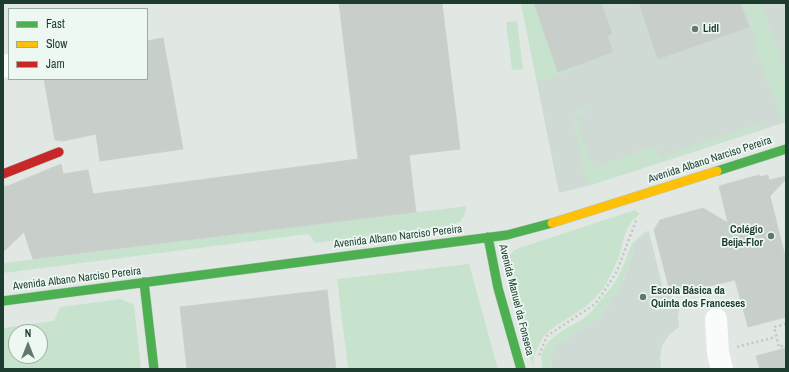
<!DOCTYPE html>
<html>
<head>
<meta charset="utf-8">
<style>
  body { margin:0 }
  #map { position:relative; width:789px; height:372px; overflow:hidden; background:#e1e8e4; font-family:"Archivo Narrow",sans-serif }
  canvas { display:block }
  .frame { position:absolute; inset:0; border:4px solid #1d3c30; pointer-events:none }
  .legend { position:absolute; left:8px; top:8px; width:140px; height:72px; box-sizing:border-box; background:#eef8f2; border:1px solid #9aada4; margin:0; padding:5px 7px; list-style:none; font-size:12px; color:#1d3c30 }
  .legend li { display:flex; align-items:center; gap:8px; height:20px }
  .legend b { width:20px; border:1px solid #9aada4 }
  .north { position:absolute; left:8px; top:324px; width:40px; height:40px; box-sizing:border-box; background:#eef8f2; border:1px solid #9aada4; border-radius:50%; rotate:0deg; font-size:11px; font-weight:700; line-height:16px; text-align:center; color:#1d3c30 }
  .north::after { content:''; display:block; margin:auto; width:14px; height:18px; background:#62786f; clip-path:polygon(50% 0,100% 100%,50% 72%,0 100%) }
</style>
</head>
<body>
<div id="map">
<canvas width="789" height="372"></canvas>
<div class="frame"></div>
<ul class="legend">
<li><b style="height:5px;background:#4caf50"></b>Fast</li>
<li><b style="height:5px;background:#ffc107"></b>Slow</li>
<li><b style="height:5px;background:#c62828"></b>Jam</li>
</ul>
<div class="north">N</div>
</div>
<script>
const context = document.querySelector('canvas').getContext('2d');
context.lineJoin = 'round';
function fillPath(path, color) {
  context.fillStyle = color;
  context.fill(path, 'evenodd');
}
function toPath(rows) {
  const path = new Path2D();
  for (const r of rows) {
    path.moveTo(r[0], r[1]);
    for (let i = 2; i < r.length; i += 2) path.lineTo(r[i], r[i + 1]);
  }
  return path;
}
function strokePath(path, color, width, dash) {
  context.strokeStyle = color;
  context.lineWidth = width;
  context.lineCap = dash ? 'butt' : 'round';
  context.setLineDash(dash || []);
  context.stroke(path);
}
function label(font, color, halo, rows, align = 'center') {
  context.font = font + ' "Archivo Narrow",sans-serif';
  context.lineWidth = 3.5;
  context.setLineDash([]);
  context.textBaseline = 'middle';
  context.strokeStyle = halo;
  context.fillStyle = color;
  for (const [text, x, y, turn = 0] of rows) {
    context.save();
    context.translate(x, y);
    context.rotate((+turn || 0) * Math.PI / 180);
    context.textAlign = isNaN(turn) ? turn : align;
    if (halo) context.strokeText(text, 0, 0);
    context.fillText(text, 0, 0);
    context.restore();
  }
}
fillPath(toPath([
  [521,3,786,3,786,122,594,184,559,193],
  [649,232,664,293,680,301,678,319,679,327,669,335,662,346,660,358,661,369,552,369,551,357,554,350,561,342,598,319,616,293,624,279,628,269,635,243,641,236]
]), '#cedad3');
fillPath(toPath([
  [521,3,534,3,558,72,571,67,572,70,537,83],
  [743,3,761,3,786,73,786,122,783,123,754,44,757,43],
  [517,21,523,69,512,70,506,22],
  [585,107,587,112,575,117,593,168,655,146,660,158,761,123,763,129,594,184,590,183,587,181,585,176,574,122,576,113,580,109],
  [467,206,464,216,461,221,452,225,315,243,309,234,3,273,3,263],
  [635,210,640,214,633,220,628,227,624,237,619,257,605,286,595,298,584,308,551,329,543,337,534,356,533,367,507,272,506,263,509,256,514,250,522,247],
  [647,231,649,232,641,236,635,243,628,269,624,279,616,293,598,319,561,342,554,350,551,357,552,369,542,369,541,356,544,348,549,341,563,330,582,320,591,312,614,284,624,264,632,243,641,235],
  [469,264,498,369,348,369,337,279],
  [121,299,134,305,141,369,3,369,3,328,54,321,60,307],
  [16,332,40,332,40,356,16,356]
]), '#c8e3cd');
const building = toPath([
  [339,3,442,3,460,149,409,155,416,212,33,259,24,232,3,252,3,186,8,186,61,164,63,174,88,170,93,194,358,159,339,3],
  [534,3,601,3,612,34,607,36,613,52,558,72,534,3],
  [639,3,740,3,749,27,658,59,639,3],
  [163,38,183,149,100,161,96,134,63,141,55,140,44,79,147,79,147,41,163,38],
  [759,175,759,177,768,175,769,180,786,176,786,179,770,196,786,260,786,317,748,327,735,280,680,293,669,288,654,230,660,220,703,208,728,223,719,186,759,175],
  [327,290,336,369,187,369,180,307,327,290],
  [786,348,786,369,760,369,756,356,786,348]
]);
fillPath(building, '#c8cfcb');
strokePath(building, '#cad1cd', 1);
const fast = toPath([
  [717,171,786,149],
  [488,237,498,288,521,369],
  [144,282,154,369],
  [3,301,507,235,552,223]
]);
const slow = toPath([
  [552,223,717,171]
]);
const jam = toPath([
  [3,174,59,152]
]);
strokePath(fast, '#bac5bf', 10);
strokePath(slow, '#bac5bf', 10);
strokePath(jam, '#bac5bf', 10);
strokePath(toPath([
  [786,324,774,327,779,347,786,345],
  [737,347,776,337],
  [539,355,547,336,595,304,605,290,617,271,637,218]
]), '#bec8c5', 2.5, [2, 3]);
strokePath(toPath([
  [3,67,9,65],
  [716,319,718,353,722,369]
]), '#fafcfb', 22);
strokePath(fast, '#4caf50', 9);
strokePath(slow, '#ffc107', 9);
strokePath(jam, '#c62828', 9);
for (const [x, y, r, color] of [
  [695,29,4,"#62786f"],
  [771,236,4,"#62786f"],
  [643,297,4,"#62786f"]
]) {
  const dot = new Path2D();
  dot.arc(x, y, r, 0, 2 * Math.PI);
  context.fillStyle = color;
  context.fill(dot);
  strokePath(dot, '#eef8f2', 1.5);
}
label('bold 11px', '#1d3c30', '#eef8f2', [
  ["Lidl",703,29],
  ["Colégio",763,230,"right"],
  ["Beija-Flor",763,243,"right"],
  ["Escola Básica da",651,291],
  ["Quinta dos Franceses",651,304]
], 'left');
label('11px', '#1d3c30', '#eef8f2', [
  ["Avenida Albano Narciso Pereira",710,160,-18],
  ["Avenida Albano Narciso Pereira",398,237,-7],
  ["Avenida Albano Narciso Pereira",77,279,-7],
  ["Avenida Manuel da Fonseca",516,300,76]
]);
</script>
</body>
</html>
